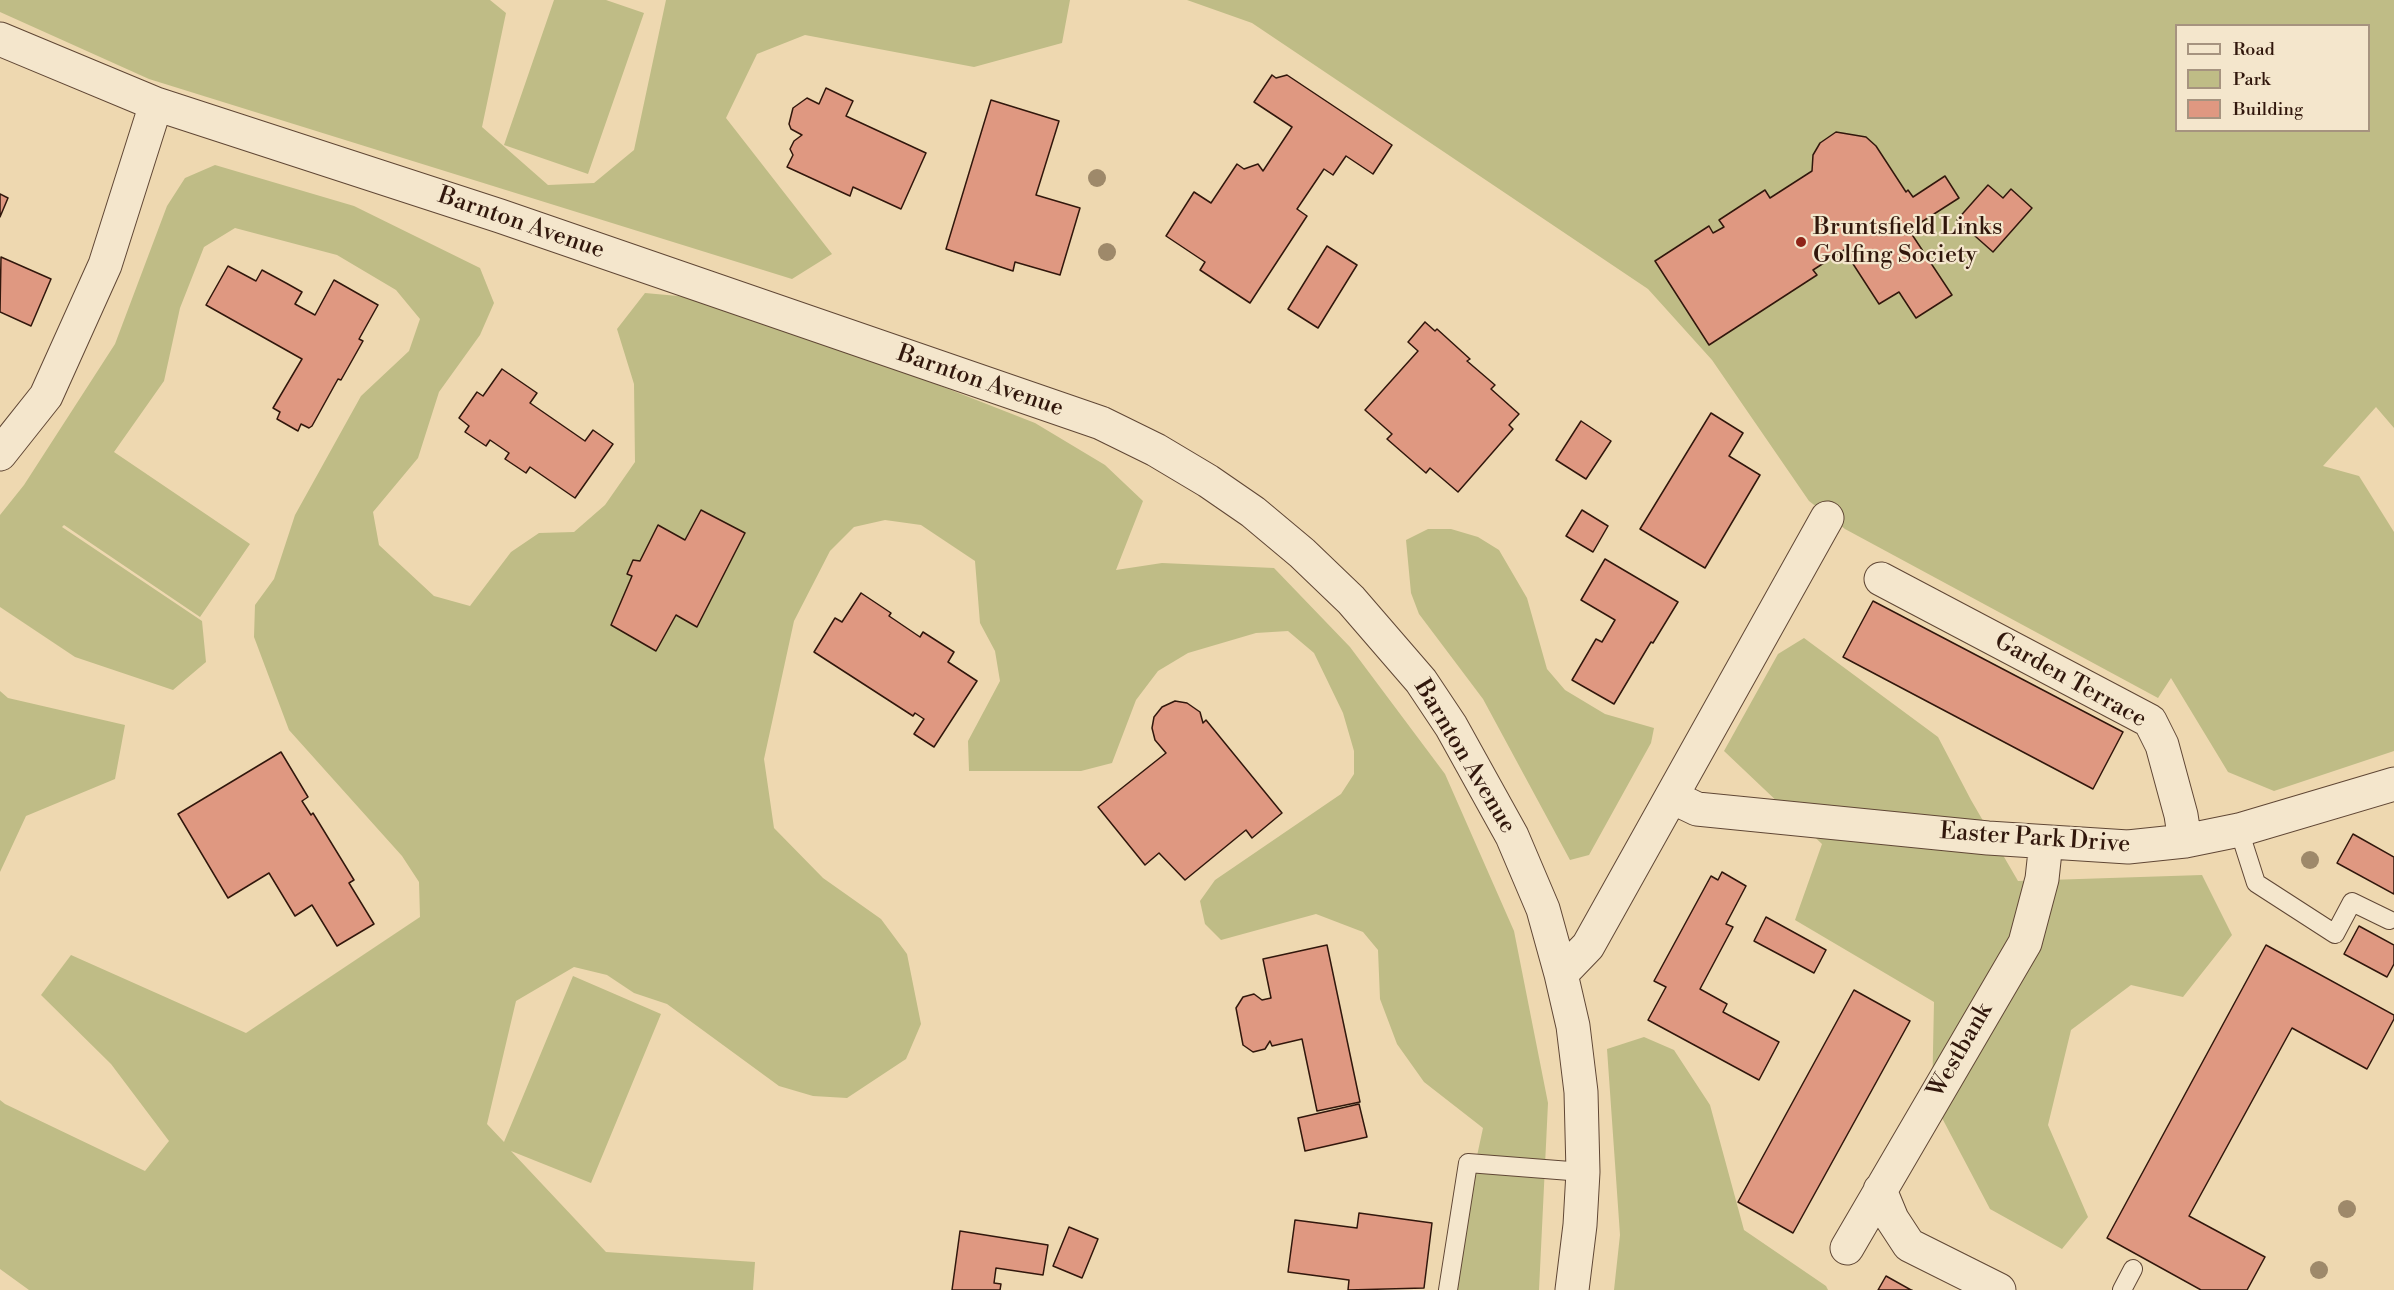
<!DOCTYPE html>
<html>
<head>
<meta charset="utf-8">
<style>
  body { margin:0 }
  #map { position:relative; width:2394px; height:1290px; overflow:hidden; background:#eed8b0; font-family:"Libre Bodoni",serif }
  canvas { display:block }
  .legend { position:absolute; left:2175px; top:24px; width:195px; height:108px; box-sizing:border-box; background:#f4e6cc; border:2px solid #a6937f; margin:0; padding:8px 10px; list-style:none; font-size:18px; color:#31170c }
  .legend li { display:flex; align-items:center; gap:12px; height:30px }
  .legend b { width:30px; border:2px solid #a6937f }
</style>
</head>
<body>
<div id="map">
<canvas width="2394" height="1290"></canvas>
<ul class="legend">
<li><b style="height:8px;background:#f4e6cc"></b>Road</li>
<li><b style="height:16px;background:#bfbc86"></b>Park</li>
<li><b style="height:16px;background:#df9881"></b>Building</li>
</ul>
</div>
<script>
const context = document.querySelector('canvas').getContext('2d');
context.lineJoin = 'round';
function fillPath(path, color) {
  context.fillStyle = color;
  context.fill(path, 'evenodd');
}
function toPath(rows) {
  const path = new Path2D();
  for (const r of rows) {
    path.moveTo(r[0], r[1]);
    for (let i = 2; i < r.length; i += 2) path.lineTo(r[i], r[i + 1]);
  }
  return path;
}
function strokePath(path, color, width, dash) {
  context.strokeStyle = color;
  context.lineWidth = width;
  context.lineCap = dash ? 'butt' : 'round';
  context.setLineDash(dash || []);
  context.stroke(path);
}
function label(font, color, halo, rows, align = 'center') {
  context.font = font + ' "Libre Bodoni",serif';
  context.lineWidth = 4.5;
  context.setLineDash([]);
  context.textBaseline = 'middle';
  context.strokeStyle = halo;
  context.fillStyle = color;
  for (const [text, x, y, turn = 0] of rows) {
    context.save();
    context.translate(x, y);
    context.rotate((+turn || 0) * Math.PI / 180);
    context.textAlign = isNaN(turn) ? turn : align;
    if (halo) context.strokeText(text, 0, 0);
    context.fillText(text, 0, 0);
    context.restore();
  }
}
fillPath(toPath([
  [0,0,490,0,506,13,482,127,548,185,594,183,634,150,666,0,1070,0,1062,43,974,67,805,35,757,54,726,118,832,254,792,279,149,79,0,12],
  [554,0,606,0,644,13,588,174,504,145],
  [1187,0,2394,0,2394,428,2376,407,2323,466,2359,476,2394,532,2394,751,2274,791,2228,772,2171,678,2158,698,1845,529,1809,501,1712,360,1648,289,1252,23],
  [2176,26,2368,26,2368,130,2176,130],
  [215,165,354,206,480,268,494,303,480,335,439,392,418,458,373,512,379,545,434,596,470,606,511,552,539,533,574,532,605,505,635,462,634,384,617,329,645,293,700,298,821,339,1035,423,1105,465,1143,501,1116,570,1162,563,1274,568,1350,647,1445,774,1514,931,1548,1103,1539,1290,1453,1290,1452,1272,1483,1128,1424,1082,1397,1044,1380,999,1378,950,1363,932,1316,914,1221,940,1205,924,1200,901,1215,880,1341,794,1354,774,1354,751,1343,713,1314,653,1288,631,1256,633,1188,653,1158,671,1136,700,1112,763,1081,771,969,771,968,741,1000,681,995,651,980,623,975,561,921,525,885,520,854,527,830,551,794,621,764,759,774,828,823,878,881,919,907,954,921,1024,906,1059,847,1098,813,1096,779,1086,667,1004,634,993,607,975,574,967,516,1001,487,1124,504,1142,573,976,661,1014,591,1183,511,1151,606,1252,755,1262,753,1290,29,1290,0,1269,0,1100,5,1104,145,1171,169,1141,111,1064,41,995,71,955,246,1033,420,917,419,882,402,856,289,730,254,637,255,605,274,579,295,515,361,396,409,351,420,319,396,290,337,255,235,228,204,247,180,308,164,381,114,452,250,544,200,617,64,525,62,527,202,621,206,662,173,690,75,657,0,607,0,515,24,485,115,344,167,206,185,178],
  [1428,529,1451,529,1478,537,1499,550,1527,598,1547,669,1565,690,1605,714,1654,728,1651,743,1589,855,1570,860,1483,699,1419,614,1411,593,1406,540],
  [1804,638,1938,737,1971,800,2018,881,2202,875,2232,935,2183,997,2131,985,2071,1030,2048,1125,2088,1217,2062,1249,1990,1209,1932,1099,1934,1002,1795,920,1822,844,1724,751,1778,654],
  [0,691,8,698,125,725,115,779,26,816,0,872],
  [1644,1037,1674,1050,1710,1105,1744,1230,1826,1286,1828,1290,1614,1290,1620,1235,1607,1049]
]), '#bfbc86');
const building = toPath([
  [1272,75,1276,78,1287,75,1392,145,1373,174,1346,156,1333,175,1324,169,1297,209,1307,216,1250,303,1200,270,1205,262,1166,236,1194,192,1211,203,1237,164,1244,169,1258,164,1263,171,1292,127,1254,102,1272,75],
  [826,88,853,101,846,116,926,153,901,209,853,187,850,196,787,167,793,155,790,149,794,141,802,135,791,129,789,124,793,108,807,98,819,104,826,88],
  [991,100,1059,121,1036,195,1080,208,1060,275,1015,262,1013,271,946,249,991,100],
  [1836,132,1866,137,1876,146,1906,192,1908,190,1913,197,1945,176,1959,198,1909,230,1952,295,1916,318,1899,292,1879,304,1844,250,1813,270,1817,275,1709,345,1655,261,1709,226,1713,233,1724,227,1719,220,1765,190,1770,198,1812,171,1813,155,1820,143,1836,132],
  [1988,185,2003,198,2011,189,2032,208,1993,252,1957,220,1988,185],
  [0,194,8,198,0,217,0,194],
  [1327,246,1357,265,1318,328,1288,309,1327,246],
  [1,257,51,279,31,326,0,312,1,257],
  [228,266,256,281,262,270,286,283,302,292,295,304,315,315,334,280,378,305,359,339,363,341,341,380,338,379,312,426,309,428,301,424,298,431,277,419,280,412,273,408,302,359,206,305,228,266],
  [1425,322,1435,331,1437,329,1470,359,1467,361,1495,385,1491,389,1519,414,1509,425,1513,429,1458,492,1430,468,1426,473,1387,439,1392,434,1365,410,1418,351,1408,342,1425,322],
  [502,369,537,393,530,403,585,441,593,430,613,444,575,498,530,467,526,473,505,459,509,453,490,440,486,446,465,432,469,426,459,418,477,392,483,396,502,369],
  [1711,413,1743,433,1729,456,1760,475,1705,568,1640,529,1711,413],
  [1581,421,1611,441,1586,479,1556,460,1581,421],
  [701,510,745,533,697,627,676,615,656,651,611,625,632,576,627,574,633,560,640,561,658,525,685,540,701,510],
  [1582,510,1608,526,1593,552,1566,536,1582,510],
  [1605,559,1678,602,1653,643,1651,642,1614,704,1572,680,1596,639,1602,642,1615,620,1581,600,1605,559],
  [861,593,891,613,889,616,920,637,923,632,954,652,948,662,977,681,934,747,914,734,924,719,915,713,913,716,814,652,835,618,842,622,861,593],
  [1873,601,2123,732,2093,789,1843,657,1873,601],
  [1175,701,1187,703,1200,712,1203,723,1206,720,1282,813,1252,838,1246,830,1185,880,1159,853,1145,865,1098,807,1166,753,1155,740,1152,728,1154,717,1162,707,1175,701],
  [281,752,308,797,302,801,311,815,313,813,354,880,349,883,374,924,337,946,312,905,295,916,269,873,228,898,178,814,281,752],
  [2353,834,2394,857,2394,894,2337,863,2353,834],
  [1722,872,1746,886,1726,924,1733,927,1700,989,1727,1004,1723,1012,1779,1042,1759,1080,1648,1020,1666,987,1654,981,1711,876,1718,880,1722,872],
  [1766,917,1826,950,1814,973,1754,941,1766,917],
  [2359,926,2394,945,2394,964,2387,977,2344,954,2359,926],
  [1327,945,1360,1102,1317,1111,1302,1039,1272,1046,1270,1041,1265,1049,1253,1052,1243,1045,1236,1008,1243,997,1254,994,1262,1000,1271,998,1263,959,1327,945],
  [2266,945,2394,1015,2394,1019,2367,1069,2292,1028,2189,1216,2265,1257,2247,1290,2201,1290,2107,1238,2266,945],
  [1854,990,1910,1021,1793,1233,1738,1202,1854,990],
  [1359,1104,1367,1137,1305,1151,1298,1118,1359,1104],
  [1359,1213,1432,1223,1424,1288,1348,1290,1349,1280,1288,1272,1295,1220,1357,1228,1359,1213],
  [1069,1227,1098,1239,1082,1278,1053,1266,1069,1227],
  [960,1231,1048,1245,1043,1275,996,1268,994,1283,1001,1284,1000,1290,952,1290,960,1231],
  [1886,1276,1911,1290,1912,1290,1878,1290,1886,1276]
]);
fillPath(building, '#df9881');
strokePath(building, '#31170c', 1.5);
const service = toPath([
  [2239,830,2256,883,2335,934,2352,902,2389,920],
  [1448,1290,1468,1163,1583,1172],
  [2122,1290,2133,1269]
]);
const minor = toPath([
  [0,39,156,104,500,216,1101,423,1156,450,1208,481,1253,512,1302,553,1351,600,1421,681,1451,726,1512,836,1543,909,1561,974,1573,1026,1581,1092,1583,1172,1580,1225,1572,1290],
  [0,454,46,396,105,265,156,104],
  [1881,579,2150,721,2162,745,2181,815,2185,841],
  [1672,797,1697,809,1988,838,2128,847,2185,841,2239,830,2394,784],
  [1561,974,1588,946,1827,518],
  [1880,1190,1892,1219,1909,1245,1999,1290],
  [1847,1248,2025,943,2042,879,2046,842]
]);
strokePath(service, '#604735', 20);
strokePath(minor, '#604735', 35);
strokePath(service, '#f4e6cc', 18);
strokePath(minor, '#f4e6cc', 33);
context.fillStyle = '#9e896a';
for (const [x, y] of [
  [1097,178],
  [1107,252],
  [2310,860],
  [2347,1209],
  [2319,1270]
]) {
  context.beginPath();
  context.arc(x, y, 9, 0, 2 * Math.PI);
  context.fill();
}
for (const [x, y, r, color] of [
  [1801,242,6,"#8f2418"]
]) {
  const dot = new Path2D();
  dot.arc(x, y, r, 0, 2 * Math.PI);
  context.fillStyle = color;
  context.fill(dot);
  strokePath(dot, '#f4e6cc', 2);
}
label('24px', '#31170c', '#f4e6cc', [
  ["Barnton Avenue",521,224,19],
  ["Barnton Avenue",980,382,19],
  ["Garden Terrace",2070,681,29],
  ["Barnton Avenue",1464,757,59],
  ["Easter Park Drive",2035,839,4],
  ["Westbank",1961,1051,-60]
]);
label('24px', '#31170c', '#f4e6cc', [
  ["Bruntsfield Links",1813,228],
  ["Golfing Society",1813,256]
], 'left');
</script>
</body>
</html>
